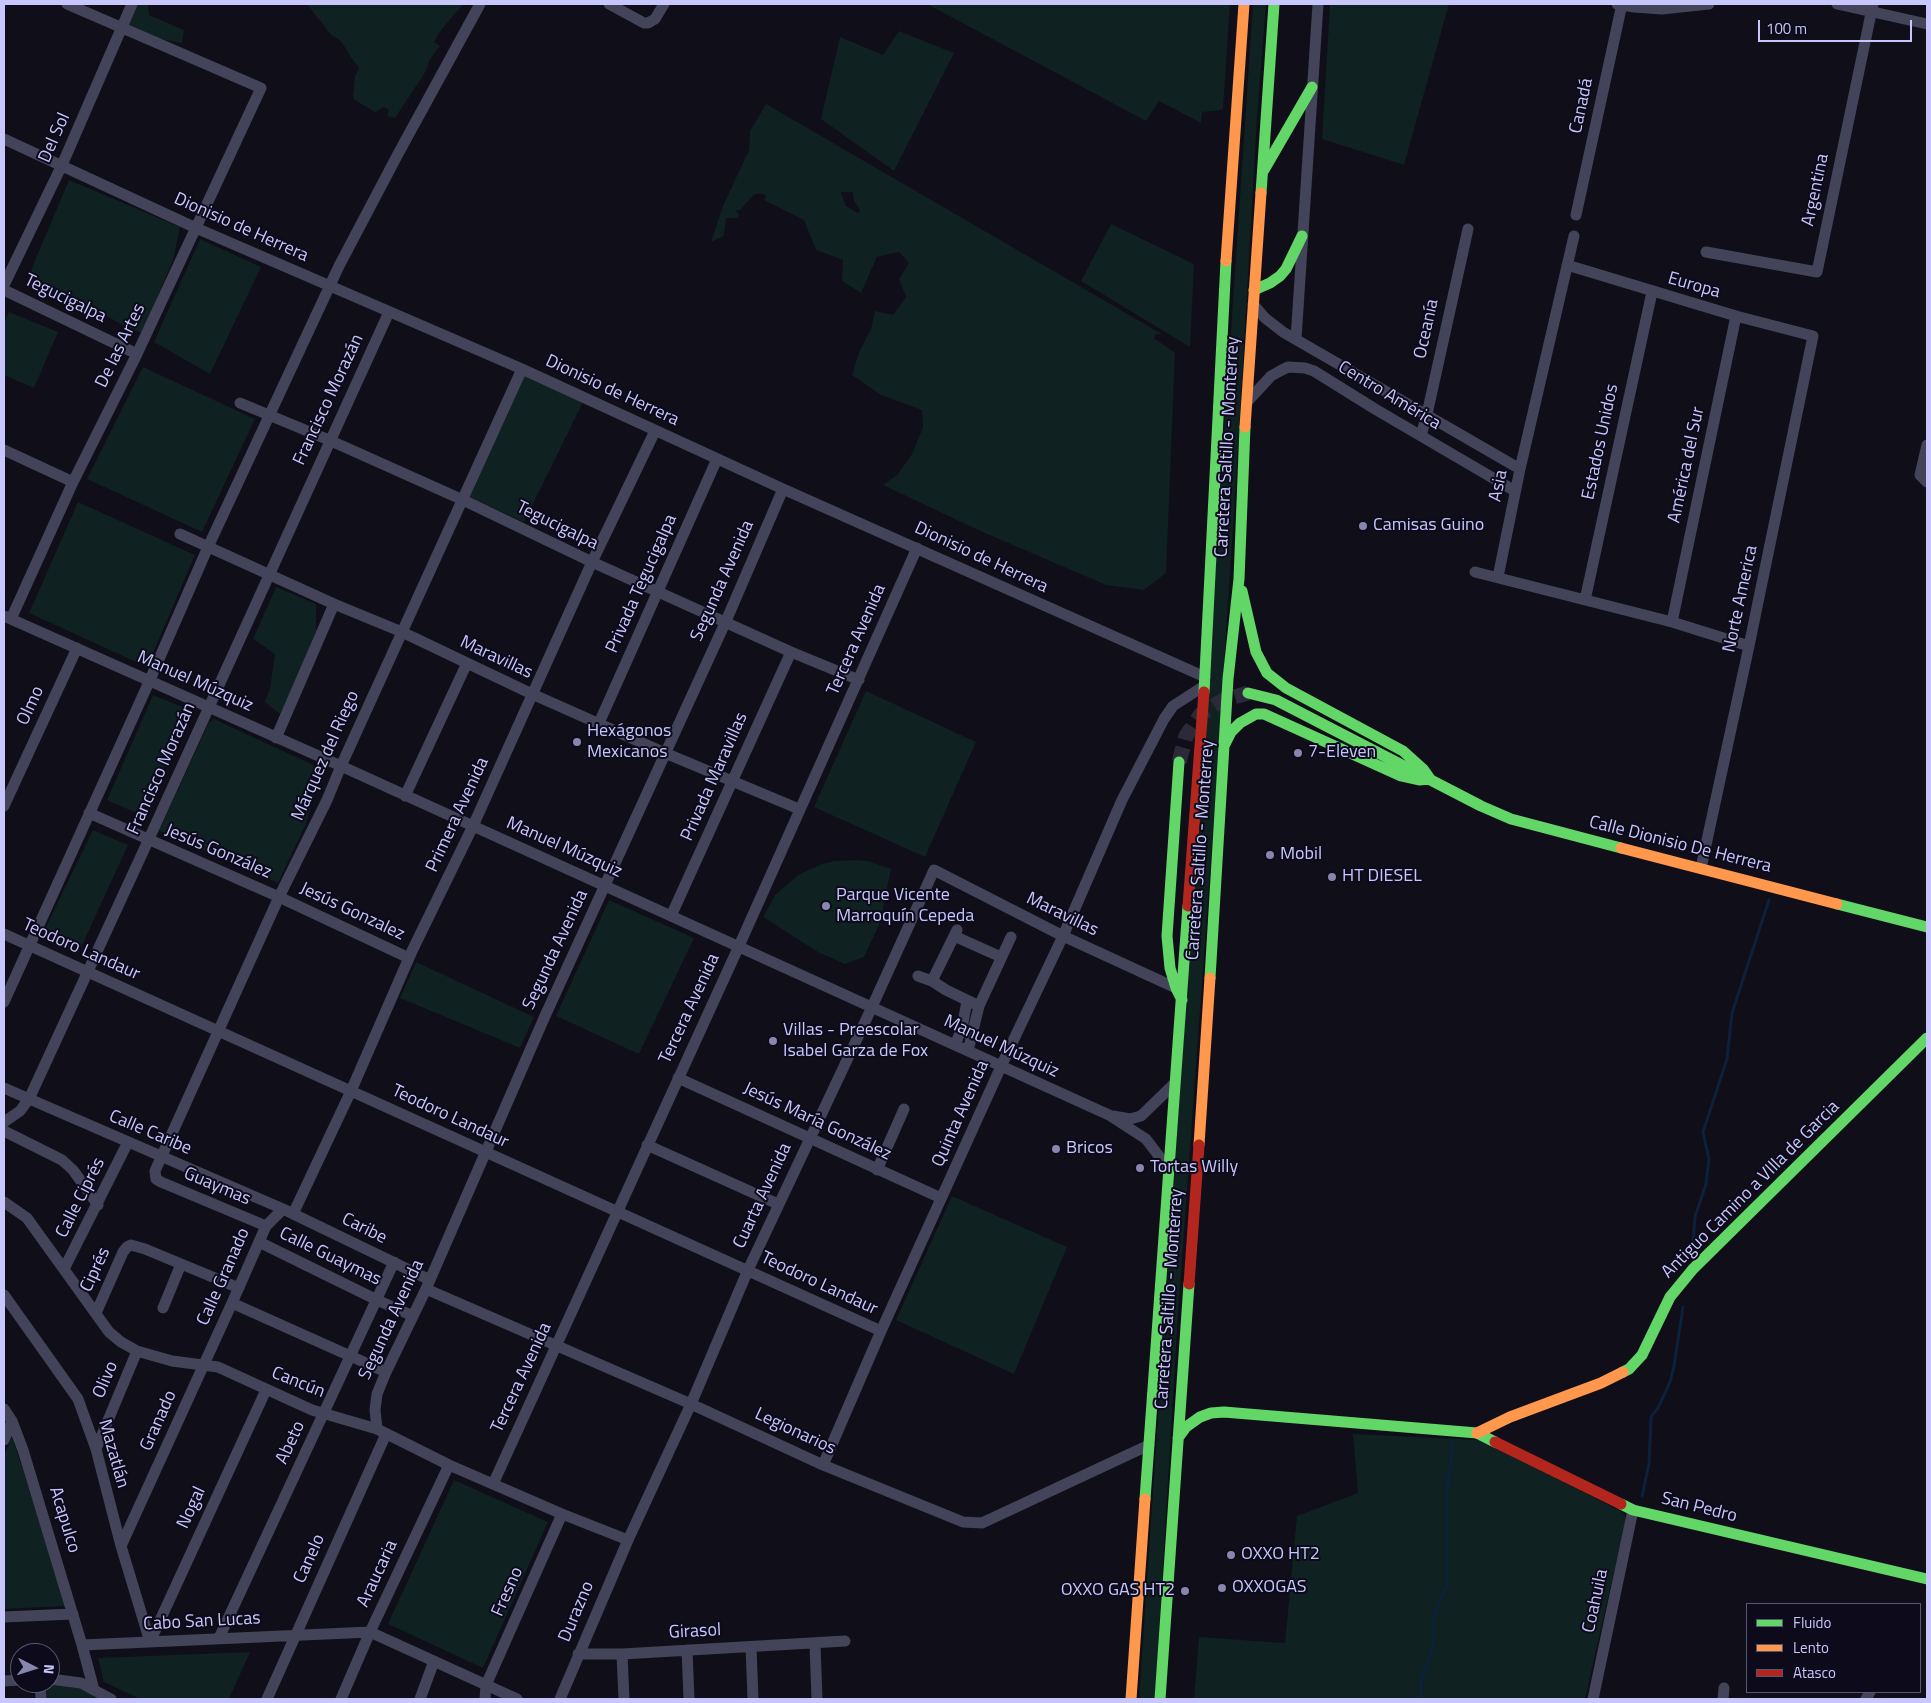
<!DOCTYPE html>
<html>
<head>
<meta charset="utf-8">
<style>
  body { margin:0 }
  #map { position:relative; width:1931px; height:1703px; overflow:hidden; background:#100e18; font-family:"Titillium Web",sans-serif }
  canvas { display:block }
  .frame { position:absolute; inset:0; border:5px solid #c8c7fd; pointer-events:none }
  .legend { position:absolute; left:1746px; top:1603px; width:175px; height:90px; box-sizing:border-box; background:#0d0b1b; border:1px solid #585675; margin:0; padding:6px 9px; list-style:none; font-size:15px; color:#c8c7fd }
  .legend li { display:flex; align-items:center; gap:10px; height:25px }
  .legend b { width:25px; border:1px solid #585675 }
  .north { position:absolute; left:10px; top:1643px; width:50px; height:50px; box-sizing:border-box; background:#0d0b1b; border:1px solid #585675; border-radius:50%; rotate:95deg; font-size:14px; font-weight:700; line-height:20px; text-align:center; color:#c8c7fd }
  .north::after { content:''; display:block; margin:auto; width:18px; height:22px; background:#8886ad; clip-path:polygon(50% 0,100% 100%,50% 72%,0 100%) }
  .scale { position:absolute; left:1758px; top:20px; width:154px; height:22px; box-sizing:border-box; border:2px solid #c8c7fd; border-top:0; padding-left:6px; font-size:15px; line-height:18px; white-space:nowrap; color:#c8c7fd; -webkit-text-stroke:4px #0d0b1b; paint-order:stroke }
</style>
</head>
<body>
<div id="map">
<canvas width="1931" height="1703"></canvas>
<div class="frame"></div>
<ul class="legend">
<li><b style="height:6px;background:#63d668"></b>Fluido</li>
<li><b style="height:6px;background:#ff974d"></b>Lento</li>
<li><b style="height:6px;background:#b3261e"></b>Atasco</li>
</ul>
<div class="north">N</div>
<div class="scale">100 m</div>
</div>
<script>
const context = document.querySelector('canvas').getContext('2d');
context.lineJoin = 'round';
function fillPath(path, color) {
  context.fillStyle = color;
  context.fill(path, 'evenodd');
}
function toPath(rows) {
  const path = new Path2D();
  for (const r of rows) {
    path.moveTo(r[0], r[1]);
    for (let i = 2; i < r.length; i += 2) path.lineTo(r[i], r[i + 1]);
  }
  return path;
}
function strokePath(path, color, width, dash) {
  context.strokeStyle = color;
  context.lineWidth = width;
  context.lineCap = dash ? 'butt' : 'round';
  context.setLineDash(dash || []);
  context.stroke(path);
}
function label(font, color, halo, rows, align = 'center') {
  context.font = font + ' "Titillium Web",sans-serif';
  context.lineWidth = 4;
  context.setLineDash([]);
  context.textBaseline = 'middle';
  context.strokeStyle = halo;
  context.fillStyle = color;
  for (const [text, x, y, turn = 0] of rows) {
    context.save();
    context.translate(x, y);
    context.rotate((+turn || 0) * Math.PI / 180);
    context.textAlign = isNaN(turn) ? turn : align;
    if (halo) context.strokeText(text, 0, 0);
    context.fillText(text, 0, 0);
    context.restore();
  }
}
fillPath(toPath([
  [134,4,148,4,149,15,184,30,182,43,159,39,126,24],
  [307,4,463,4,439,33,434,42,440,46,430,59,426,71,395,118,387,116,389,110,384,107,375,112,353,99,355,76,359,68,352,59,341,41,331,35],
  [927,4,1230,4,1223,109,1216,111,1202,112,1201,123,1159,101,1146,121],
  [1253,4,1266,4,1257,119,1238,450,1214,816,1178,1315,1155,1699,1139,1699],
  [1330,4,1449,4,1404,165,1322,139],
  [899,31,954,53,894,171,821,119,840,37,883,55],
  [766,104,1162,334,1156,334,1154,338,1175,353,1166,573,1144,590,1106,585,978,530,883,485,897,475,912,454,923,427,922,410,881,395,852,375,859,352,871,329,875,311,893,315,906,297,899,279,909,263,899,252,877,257,861,293,842,281,843,260,816,250,804,220,764,200,766,196,763,194,755,194,740,210,736,210,739,215,737,218,726,218,724,236,711,242,723,206,749,150,750,131],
  [853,192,854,201,860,210,858,213,846,206,841,192],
  [69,180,180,227,173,260,142,333,122,325,92,307,27,284,34,263],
  [1111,224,1194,264,1190,347,1081,281],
  [200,239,261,267,210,374,154,342],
  [9,312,58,332,34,388,4,375,4,323],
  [143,367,255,419,202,532,87,479],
  [525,374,583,402,524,522,469,497],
  [78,502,195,555,147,667,29,613],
  [276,587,316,604,316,631,281,715,265,702,270,688,275,654,253,639],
  [866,691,976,742,925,857,814,807],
  [153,695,190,710,141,815,107,800],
  [214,719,324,770,314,795,306,824,278,883,159,831,209,722],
  [93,830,128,845,79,952,41,937],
  [857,860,868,861,891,869,880,923,864,957,845,964,818,952,763,917,775,895,798,875,822,864,834,861],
  [609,900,694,938,639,1054,556,1016],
  [416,962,534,1017,520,1048,400,998],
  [952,1196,1067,1247,1014,1374,896,1320],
  [1353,1434,1482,1440,1624,1513,1626,1519,1585,1699,1194,1699,1199,1637,1285,1643,1297,1516,1358,1493],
  [12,1437,67,1606,4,1609,4,1455],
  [454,1480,548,1522,483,1668,388,1624],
  [250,1652,229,1699,140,1699,104,1682,98,1658],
  [46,1683,56,1683,78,1687,102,1699,47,1699]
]), '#0f2121');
strokePath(toPath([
  [1693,1242,1695,1217,1706,1184,1709,1159,1703,1132,1727,1059,1732,1013,1769,900],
  [1642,1496,1649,1464,1651,1417,1658,1408,1670,1382,1674,1366,1683,1307],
  [1421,1699,1421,1679,1430,1658,1434,1635,1434,1614,1447,1586,1447,1491,1453,1444]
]), '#0c213b', 3);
strokePath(toPath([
  [1179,762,1186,736,1201,714,1223,700,1248,693]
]), '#2c2a3a', 15, [15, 8]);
strokePath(toPath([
  [609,4,644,23,648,23,655,19,664,4],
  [1617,4,1634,7,1662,9,1709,4],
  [1837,4,1927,24],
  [4,139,196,228,522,369,783,489,1205,677],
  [1576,215,1622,4],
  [1706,252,1817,272,1873,4],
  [1567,265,1736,316,1813,336,1749,646,1701,868],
  [4,285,62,165,132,4],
  [4,290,137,354],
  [1253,304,1265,318,1283,332,1520,469],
  [1296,339,1318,4],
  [1247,402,1271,376,1280,371,1288,367,1305,368,1314,371,1375,409,1515,491],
  [240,403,329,440,463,500,592,562,791,652,859,680],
  [1421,436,1427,414,1468,229],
  [1927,445,1920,475,1927,482],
  [4,450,73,482],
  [180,534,334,604,402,632,532,694,665,753,799,809],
  [1475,572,1672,622,1749,646],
  [1498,577,1520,469,1574,236],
  [1585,600,1652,292],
  [4,616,341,766,1109,1115,1146,1139,1168,1168],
  [11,619,73,482,137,354,261,88,67,4],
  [1672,622,1736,316],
  [599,723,717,459],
  [276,738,334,604],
  [405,796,467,663],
  [4,806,77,648],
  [89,813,279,897,409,958],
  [671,916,791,652],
  [4,934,881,1331],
  [954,936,1001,957],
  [918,976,932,981,946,990,979,1006],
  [932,981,957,930],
  [4,1002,149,682,208,547,339,266,398,154,480,4],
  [955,1045,962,1028,967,1001],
  [968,1051,979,1006,1011,937],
  [678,1078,941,1198],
  [4,1088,283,1209,430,1280],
  [1113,1116,1130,1119,1141,1116,1175,1083],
  [4,1122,20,1111,29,1099,148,841,389,312],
  [4,1131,62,1160,73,1170,98,1205],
  [647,1145,778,1204],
  [877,1170,904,1109],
  [4,1202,27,1218,109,1332,121,1342,137,1351,172,1361,218,1367,312,1410,377,1429,449,1465,562,1514,628,1540],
  [293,1214,351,1091,412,951,473,826,592,562,655,431],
  [266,1226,161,1182,156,1179,155,1171,279,897,327,800,341,766,522,369],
  [259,1242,377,1300,413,1316],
  [64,1269,128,1142],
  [426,1289,691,1404,823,1465,963,1522,982,1523,1149,1445],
  [4,1295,78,1399,96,1449,121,1546,150,1642],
  [232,1303,386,1372],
  [163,1308,181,1264],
  [96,1313,123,1252,127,1247,131,1245,145,1249,239,1288],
  [4,1409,12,1421,23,1450,82,1645],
  [377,1429,375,1410,377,1394,386,1372,426,1289,545,1016,726,621,783,489],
  [4,1440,12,1421],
  [96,1449,137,1351],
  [823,1465,881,1331,1004,1060,1063,936,1122,800,1164,719,1173,706,1204,686],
  [493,1484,739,946,917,548],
  [121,1546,232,1303,266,1226,283,1209],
  [4,1617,73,1614],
  [219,1638,394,1262],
  [150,1642,266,1390],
  [815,1644,817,1699],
  [751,1647,753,1699],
  [687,1650,689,1699],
  [578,1654,622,1654,845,1641],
  [622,1654,624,1699],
  [50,1679,81,1683,111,1699],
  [4,1681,20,1680],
  [40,1683,41,1699],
  [94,1690,82,1645,370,1632,517,1699],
  [267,1699,386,1434],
  [341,1699,370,1632,449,1465],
  [420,1699,434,1661],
  [485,1699,486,1685,562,1514],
  [560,1699,628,1540,691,1404,748,1270,872,1007,934,870,1063,936,1176,988],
  [1593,1699,1633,1510],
  [1723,1699,1724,1688],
  [1866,1699,1870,1692]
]), '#434459', 11);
strokePath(toPath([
  [1264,170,1312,87],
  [1261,193,1274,4],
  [1254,290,1270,283,1280,276,1286,269,1302,236],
  [1204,692,1226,261],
  [1248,693,1276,700,1481,806,1511,819,1621,848],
  [1225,744,1231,732,1240,723,1256,714,1264,714,1401,776,1419,780,1430,779,1423,769,1403,751,1286,688,1267,673,1256,652,1242,591],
  [1179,762,1167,936,1170,968,1176,988,1182,1000],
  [1837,904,1927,927],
  [1210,978,1228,679,1239,579,1245,427],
  [1623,1372,1629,1369,1642,1355,1670,1297,1693,1269,1927,1038],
  [1178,1438,1186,1427,1200,1417,1211,1413,1224,1412,1477,1433,1495,1442],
  [1145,1499,1188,906],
  [1621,1504,1633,1510,1927,1579],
  [1160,1699,1189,1284]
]), '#63d668', 11);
strokePath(toPath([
  [1226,261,1244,4],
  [1245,427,1261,193],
  [1621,848,1837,904],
  [1199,1145,1210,978],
  [1477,1433,1510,1417,1601,1383,1623,1372],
  [1131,1699,1145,1499]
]), '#ff974d', 11);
strokePath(toPath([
  [1188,906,1204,692],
  [1189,1284,1199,1145],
  [1495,1442,1621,1504]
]), '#b3261e', 11);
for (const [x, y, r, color] of [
  [1363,526,5,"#8886ad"],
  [577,742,5,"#8886ad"],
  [1298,753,5,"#8886ad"],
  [1270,855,5,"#8886ad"],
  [1332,877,5,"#8886ad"],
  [826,906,5,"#8886ad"],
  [773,1041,5,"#8886ad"],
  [1056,1149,5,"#8886ad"],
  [1140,1168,5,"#8886ad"],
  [1231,1555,5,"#8886ad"],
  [1222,1588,5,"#8886ad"],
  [1185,1591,5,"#8886ad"]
]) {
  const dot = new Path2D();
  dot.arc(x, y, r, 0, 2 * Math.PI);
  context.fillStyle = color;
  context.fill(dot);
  strokePath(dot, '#0d0b1b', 2);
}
label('18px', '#c8c7fd', '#0d0b1b', [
  ["Canadá",1582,106,-78],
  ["Del Sol",55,138,-66],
  ["Argentina",1816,190,-78],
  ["Dionisio de Herrera",241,228,24],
  ["Europa",1694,286,16],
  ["Tegucigalpa",65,299,26],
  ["Oceanía",1427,329,-78],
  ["De las Artes",121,346,-64],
  ["Dionisio de Herrera",612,391,25],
  ["Centro América",1389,396,31],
  ["Francisco Morazán",329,400,-65],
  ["Estados Unidos",1601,442,-78],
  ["Carretera Saltillo - Monterrey",1228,447,-87],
  ["América del Sur",1687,465,-78],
  ["Asia",1499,486,-78],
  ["Tegucigalpa",557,526,26],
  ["Dionisio de Herrera",981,558,25],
  ["Segunda Avenida",723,581,-66],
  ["Privada Tegucigalpa",642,584,-66],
  ["Norte America",1741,599,-78],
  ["Tercera Avenida",857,640,-66],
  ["Maravillas",496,658,25],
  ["Manuel Múzquiz",195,682,24],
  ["Olmo",31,706,-65],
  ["Márquez del Riego",326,756,-66],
  ["Francisco Morazán",162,769,-66],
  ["Privada Maravillas",715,777,-66],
  ["Primera Avenida",458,815,-65],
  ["Calle Dionisio De Herrera",1680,845,14],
  ["Manuel Múzquiz",564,848,24],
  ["Carretera Saltillo - Monterrey",1201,850,-86],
  ["Jesús González",218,852,23],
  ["Jesús Gonzalez",352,912,25],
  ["Maravillas",1062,915,26],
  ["Teodoro Landaur",81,950,24],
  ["Segunda Avenida",556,950,-65],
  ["Tercera Avenida",690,1009,-65],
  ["Manuel Múzquiz",1001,1047,25],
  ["Quinta Avenida",961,1114,-66],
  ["Teodoro Landaur",450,1117,25],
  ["Jesús María González",817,1122,25],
  ["Calle Caribe",150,1133,23],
  ["Guaymas",217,1187,23],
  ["Antiguo Camino a VIlla de Garcia",1751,1190,-45],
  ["Cuarta Avenida",763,1196,-65],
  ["Calle Ciprés",81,1198,-63],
  ["Caribe",364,1229,26],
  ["Calle Guaymas",330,1257,26],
  ["Ciprés",96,1270,-65],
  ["Calle Granado",224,1277,-66],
  ["Teodoro Landaur",819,1284,25],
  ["Carretera Saltillo - Monterrey",1170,1299,-86],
  ["Segunda Avenida",392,1320,-65],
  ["Tercera Avenida",522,1378,-65],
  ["Olivo",106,1380,-67],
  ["Cancún",298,1383,22],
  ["Granado",159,1421,-66],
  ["Legionarios",795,1432,25],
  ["Abeto",291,1443,-65],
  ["Mazatlán",113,1454,74],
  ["Nogal",192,1508,-65],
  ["San Pedro",1699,1508,14],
  ["Acapulco",64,1520,73],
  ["Canelo",310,1559,-66],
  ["Araucaria",378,1574,-65],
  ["Fresno",508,1592,-66],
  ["Coahuila",1596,1601,-78],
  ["Durazno",577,1612,-67],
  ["Cabo San Lucas",202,1622,-3],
  ["Girasol",695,1632,-3]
]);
label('18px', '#c8c7fd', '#0d0b1b', [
  ["Camisas Guino",1373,526],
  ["Hexágonos",587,732],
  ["Mexicanos",587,753],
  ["7-Eleven",1308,753],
  ["Mobil",1280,855],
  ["HT DIESEL",1342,877],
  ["Parque Vicente",836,896],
  ["Marroquín Cepeda",836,917],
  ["Villas - Preescolar",783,1031],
  ["Isabel Garza de Fox",783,1052],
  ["Bricos",1066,1149],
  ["Tortas Willy",1150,1168],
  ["OXXO HT2",1241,1555],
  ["OXXOGAS",1232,1588],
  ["OXXO GAS HT2",1175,1591,"right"]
], 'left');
</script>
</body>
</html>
